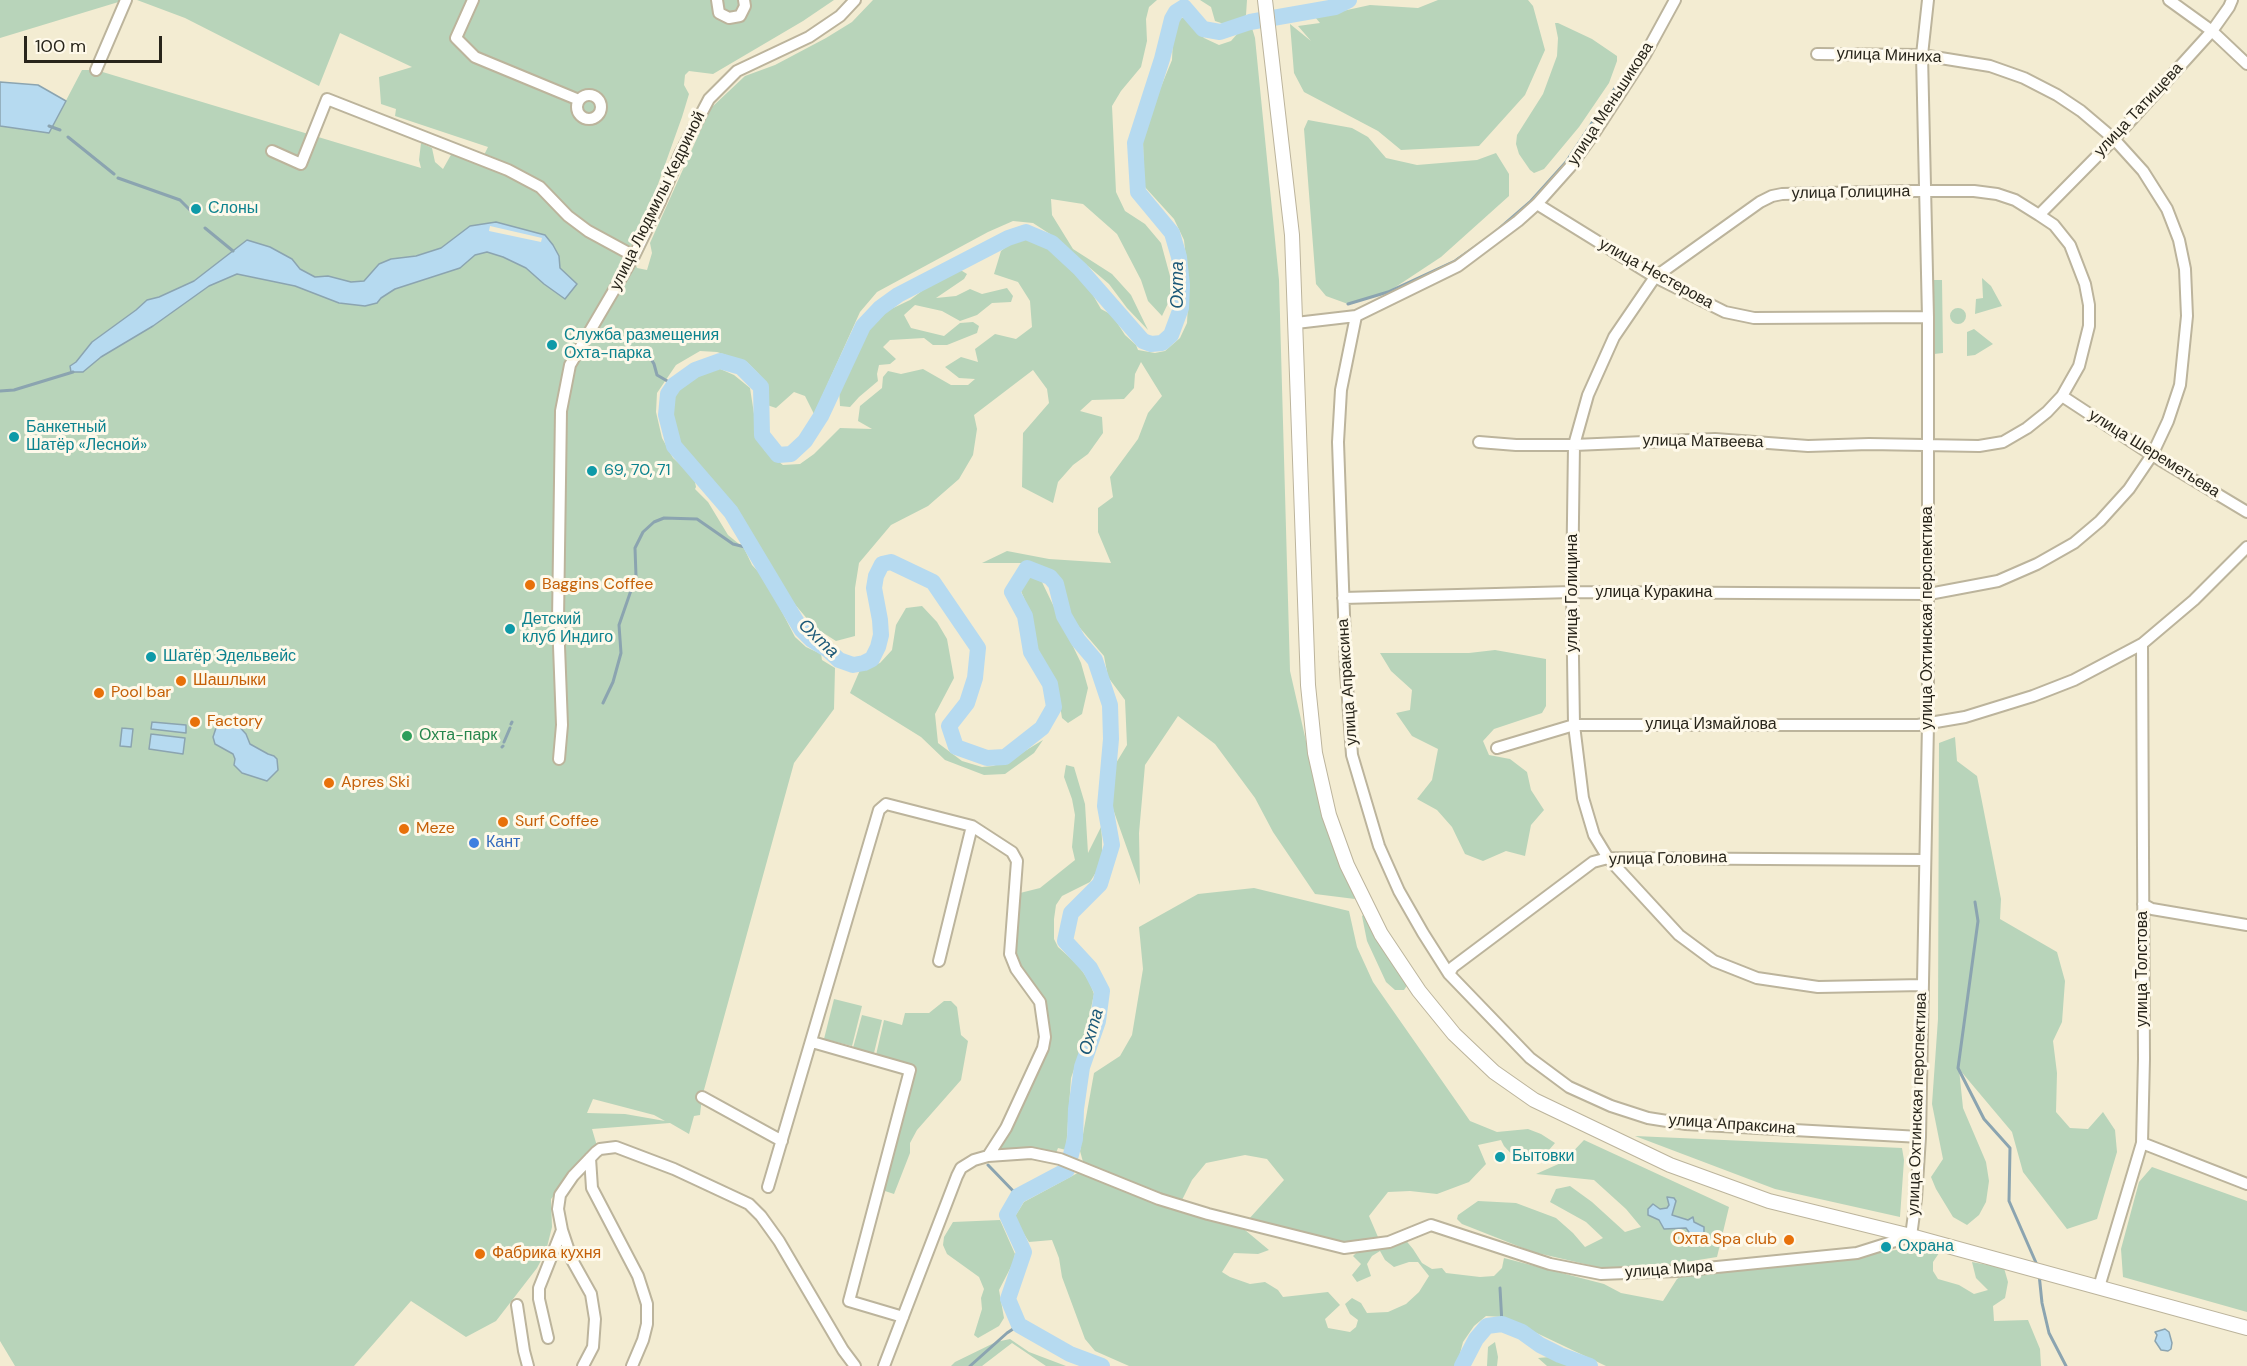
<!DOCTYPE html>
<html>
<head>
<meta charset="utf-8">
<style>
  body { margin:0 }
  #map { position:relative; width:2247px; height:1366px; overflow:hidden; background:#f3ecd2; font-family:"DM Sans",sans-serif }
  canvas { display:block }
  .scale { position:absolute; left:24px; top:36px; width:138px; height:27px; box-sizing:border-box; border:3px solid #28251b; border-top:0; padding-left:8px; font-size:18px; line-height:21px; white-space:nowrap; color:#28251b; -webkit-text-stroke:4px #fef9ea; paint-order:stroke }
</style>
</head>
<body>
<div id="map">
<canvas width="2247" height="1366"></canvas>
<div class="scale">100 m</div>
</div>
<script>
const context = document.querySelector('canvas').getContext('2d');
context.lineJoin = 'round';
function fillPath(path, color) {
  context.fillStyle = color;
  context.fill(path, 'evenodd');
}
function toPath(rows) {
  const path = new Path2D();
  for (const r of rows) {
    if (r.length === 3) {
      path.moveTo(r[0] + r[2], r[1]);
      path.arc(r[0], r[1], r[2], 0, 2 * Math.PI);
      continue;
    }
    path.moveTo(r[0], r[1]);
    for (let i = 2; i < r.length; i += 2) path.lineTo(r[i], r[i + 1]);
  }
  return path;
}
function strokePath(path, color, width, dash) {
  context.strokeStyle = color;
  context.lineWidth = width;
  context.lineCap = dash ? 'butt' : 'round';
  context.setLineDash(dash || []);
  context.stroke(path);
}
function label(font, color, halo, rows, align = 'center') {
  context.font = font + ' "DM Sans",sans-serif';
  context.lineWidth = 6;
  context.setLineDash([]);
  context.textBaseline = 'middle';
  context.strokeStyle = halo;
  context.fillStyle = color;
  for (const [text, x, y, turn = 0] of rows) {
    context.save();
    context.translate(x, y);
    context.rotate((+turn || 0) * Math.PI / 180);
    context.textAlign = isNaN(turn) ? turn : align;
    if (halo) context.strokeText(text, 0, 0);
    context.fillText(text, 0, 0);
    context.restore();
  }
}
fillPath(toPath([
  [0,0,125,0,0,38],
  [137,0,834,0,803,21,713,74,689,71,685,75,684,85,689,94,682,117,647,215,630,248,637,268,647,270,652,253,650,243,702,127,712,107,745,76,775,65,826,38,852,22,873,0,1157,0,1149,7,1146,19,1147,41,1141,67,1121,91,1112,106,1116,192,1125,211,1145,224,1161,243,1170,276,1171,297,1162,316,1148,301,1141,280,1117,234,1083,204,1051,199,1052,215,1073,249,1112,274,1131,295,1148,330,1127,308,1109,284,1050,234,1033,223,1013,221,988,232,877,292,860,312,814,414,805,396,794,392,776,408,767,405,766,383,757,372,747,362,717,352,700,351,676,365,657,393,656,412,662,438,673,458,694,477,696,487,695,489,708,502,728,535,744,548,752,565,765,579,795,637,806,647,821,654,822,660,835,668,834,709,794,763,702,1097,700,1115,694,1116,689,1134,670,1123,592,1129,597,1146,551,1199,552,1227,546,1251,537,1268,496,1321,466,1337,411,1301,354,1366,15,1366,0,1341,0,126,49,133,82,70,96,70,421,168,419,160,421,143,432,148,435,162,443,169,452,153,483,157,488,147,395,116,396,109,381,104,379,77,412,67,340,33,319,86,185,18],
  [593,1099,654,1115,665,1121,625,1114,587,1113],
  [1200,0,1247,0,1246,15,1240,22,1227,25,1215,21,1211,7],
  [1438,0,1528,0,1533,6,1545,50,1525,95,1479,146,1401,150,1378,131,1304,92,1294,73,1290,24,1311,41,1298,26,1320,23,1315,17,1370,5,1418,8],
  [1186,17,1204,38,1219,45,1231,41,1238,33,1252,28,1255,38,1279,280,1290,671,1324,820,1355,899,1315,894,1273,832,1255,798,1215,744,1178,716,1145,765,1139,833,1140,885,1113,809,1110,773,1127,745,1125,700,1108,677,1104,656,1068,614,1059,581,1027,563,982,563,1007,551,1049,559,1111,563,1098,532,1098,508,1113,497,1110,477,1138,439,1148,413,1162,396,1141,362,1135,374,1134,388,1124,399,1092,400,1080,411,1102,417,1103,433,1088,454,1073,465,1058,482,1053,503,1022,487,1023,433,1049,403,1047,389,1033,370,974,415,977,429,973,455,959,479,928,506,891,525,859,563,855,588,855,636,836,641,814,627,793,602,757,549,739,513,683,448,676,434,672,418,671,403,676,392,690,377,711,365,734,375,750,388,757,433,765,451,783,465,800,464,814,454,840,428,872,429,858,421,860,406,882,388,883,377,888,371,901,374,923,369,951,385,968,385,975,379,959,378,945,367,961,357,978,362,975,349,995,334,1016,339,1032,327,1030,301,1018,282,994,274,1001,251,1015,240,1036,240,1055,251,1090,290,1101,309,1112,315,1125,335,1136,345,1138,350,1155,353,1165,351,1180,338,1187,323,1189,285,1184,240,1174,219,1144,186,1143,141,1151,111,1172,60,1173,38,1178,19],
  [1555,23,1558,23,1592,39,1617,56,1617,61,1609,83,1579,127,1544,169,1534,173,1530,170,1519,154,1516,144,1517,135,1543,94,1557,56,1558,38],
  [1308,120,1352,128,1368,137,1386,158,1417,165,1477,160,1496,153,1509,174,1509,196,1441,257,1388,292,1348,304,1326,296,1316,284,1304,129],
  [959,269,967,274,964,279,936,298,956,296,970,289,982,294,1007,288,1013,296,1011,302,992,303,977,315,960,321,942,311,915,305,904,315,911,328,944,336,960,323,973,322,979,326,977,333,947,345,933,345,924,338,890,340,883,347,896,359,890,364,879,365,877,374,878,381,859,397,850,407,840,406,839,389,865,335,874,322,885,312,910,300,939,278],
  [1982,278,1991,286,2002,306,1975,314,1976,299,1983,298],
  [1933,280,1942,280,1943,353,1934,354,1930,351,1930,281],
  [1958,316,8],
  [1974,329,1993,344,1975,355,1967,356,1967,332],
  [1027,573,1036,576,1041,580,1081,663,1088,688,1082,714,1068,723,1062,718,1058,693,1038,649,1029,610,1021,591,1022,581],
  [922,606,937,622,947,639,954,678,935,714,938,743,962,761,982,767,993,766,1010,760,1043,740,1034,753,1005,774,984,775,945,760,921,737,850,693,860,670,880,663,892,650,896,625,906,608],
  [1495,650,1546,659,1546,706,1542,713,1494,729,1483,741,1489,755,1510,759,1527,772,1531,790,1544,810,1531,825,1525,856,1506,851,1483,861,1465,854,1452,827,1437,810,1417,799,1432,780,1438,749,1412,736,1396,713,1410,710,1412,690,1391,671,1380,653,1469,653],
  [1955,737,1957,761,1977,776,2001,899,2000,919,2057,952,2065,981,2062,1022,2053,1041,2057,1073,2056,1112,2070,1128,2088,1129,2103,1112,2115,1130,2117,1152,2097,1219,2067,1229,2023,1172,2012,1132,1959,1069,1963,1108,1986,1162,1989,1181,1986,1202,1979,1215,1967,1225,1953,1217,1936,1189,1931,1177,1943,1159,1932,1104,1938,1019,1939,743],
  [1066,765,1074,767,1085,804,1088,853,1101,827,1102,839,1102,853,1098,869,1090,882,1062,896,1056,905,1054,919,1054,939,1058,947,1078,965,1089,981,1094,994,1085,1037,1071,1078,1066,1150,1058,1148,1056,1153,1051,1151,1050,1154,988,1156,1043,1048,1040,1002,1010,954,1016,894,1040,888,1075,860,1072,847,1075,815,1072,799,1064,777],
  [1254,888,1349,911,1357,947,1373,982,1470,1121,1497,1132,1528,1129,1541,1134,1555,1143,1549,1150,1524,1162,1516,1159,1504,1146,1501,1140,1478,1145,1486,1164,1469,1182,1437,1194,1410,1191,1388,1192,1369,1216,1378,1237,1342,1242,1248,1220,1284,1180,1267,1159,1245,1155,1206,1163,1192,1180,1178,1208,1245,1230,1269,1250,1258,1254,1234,1253,1222,1272,1230,1277,1250,1284,1265,1282,1278,1290,1283,1297,1328,1292,1340,1305,1325,1319,1328,1328,1350,1332,1356,1327,1358,1320,1350,1314,1345,1304,1352,1298,1361,1303,1367,1313,1388,1312,1406,1304,1419,1292,1429,1276,1418,1262,1409,1262,1394,1267,1385,1260,1380,1251,1372,1256,1367,1264,1371,1276,1357,1282,1352,1275,1361,1264,1353,1256,1362,1247,1399,1232,1413,1249,1422,1263,1432,1269,1442,1268,1446,1273,1480,1277,1494,1276,1502,1268,1504,1258,1604,1284,1621,1293,1663,1301,1677,1279,1685,1274,1720,1272,1912,1248,1939,1253,1933,1262,1933,1271,1938,1279,1959,1285,1974,1294,1988,1290,1976,1278,1972,1262,2004,1268,2008,1282,2005,1298,1993,1306,1994,1321,2028,1320,2040,1349,2041,1366,1606,1366,1503,1317,1486,1316,1474,1326,1463,1342,1458,1361,1455,1366,1129,1366,1095,1351,1085,1339,1062,1277,1059,1258,1052,1240,1029,1242,1014,1218,1024,1202,1085,1169,1080,1151,1094,1073,1120,1056,1132,1035,1143,969,1139,927,1198,894],
  [1365,913,1408,984,1404,990,1395,990,1386,982,1367,941,1362,916],
  [834,999,862,1006,852,1046,824,1039],
  [944,1001,951,1001,957,1007,961,1035,968,1041,961,1080,917,1130,910,1143,910,1153,894,1194,879,1189,910,1070,891,1064,892,1059,876,1055,884,1020,902,1025,905,1013,929,1013],
  [862,1015,882,1020,874,1053,853,1048],
  [1635,1136,1902,1148,1904,1160,1900,1217,1775,1189],
  [1584,1140,1729,1207,1717,1257,1673,1264,1602,1268,1533,1252,1462,1224,1457,1219,1458,1215,1478,1201,1516,1203,1556,1218,1573,1233,1585,1247,1603,1238,1586,1222,1550,1202,1556,1189,1570,1186,1592,1202,1625,1232,1641,1227,1626,1209,1594,1180,1536,1174,1563,1162],
  [2152,1167,2247,1201,2247,1312,2123,1277,2121,1249,2139,1182],
  [1000,1220,1015,1254,1013,1263,999,1290,1004,1318,999,1326,978,1338,974,1335,982,1309,981,1298,984,1289,979,1277,947,1254,943,1245,944,1237,953,1222],
  [1010,1339,1029,1352,1066,1366,1046,1366,1012,1343,982,1366,951,1366,955,1362,996,1342],
  [1495,1342,1498,1357,1497,1366,1487,1366,1488,1347],
  [1550,1357,1567,1361,1577,1366,1547,1366,1538,1358]
]), '#b8d4ba');
const water = toPath([
  [0,82,38,85,66,101,49,133,0,126,0,82],
  [496,222,545,235,553,245,559,256,560,268,577,284,565,299,544,284,526,268,503,257,487,252,475,255,460,268,395,289,381,298,377,303,365,306,339,303,295,286,237,274,209,286,153,326,101,357,83,372,71,372,70,366,76,362,92,342,136,310,147,300,159,297,194,281,247,240,270,247,292,259,300,269,315,277,328,276,351,282,364,281,379,264,391,259,416,256,441,248,470,226,496,222],
  [225,718,234,721,246,734,250,744,268,754,274,756,277,759,278,770,267,781,242,773,234,765,235,759,233,754,215,744,213,737,216,728,220,720,225,718],
  [152,722,186,725,186,733,151,729,152,722],
  [122,728,133,729,131,747,120,746,122,728],
  [151,734,185,738,183,754,149,749,151,734],
  [1667,1197,1674,1198,1676,1201,1672,1215,1688,1220,1693,1217,1694,1222,1704,1227,1704,1232,1701,1236,1694,1239,1686,1228,1664,1229,1659,1220,1648,1215,1648,1209,1653,1204,1660,1209,1667,1208,1669,1205,1667,1197],
  [2165,1329,2169,1332,2172,1343,2171,1349,2168,1351,2161,1350,2155,1341,2157,1335,2155,1332,2165,1329]
]);
fillPath(water, '#b6daf0');
strokePath(water, '#8ba4b0', 1.5);
fillPath(toPath([
  [490,226,542,238,541,242,489,231]
]), '#f3ecd2');
strokePath(toPath([
  [49,126,60,130],
  [68,137,114,174],
  [118,178,180,200,194,214],
  [205,228,233,251],
  [1348,304,1388,292,1455,261,1493,234,1530,202,1566,162,1627,70],
  [619,349,632,354,641,354,647,352,654,364,657,375,674,385],
  [0,391,14,390,73,372],
  [603,703,613,682,621,653,619,625,636,576,635,548,643,532,654,522,664,518,697,519,733,544,753,549],
  [511,724,512,722],
  [504,742,510,728],
  [502,747,503,746],
  [1975,902,1978,921,1958,1068,1984,1119,2010,1148,2009,1201,2037,1265],
  [988,1165,1018,1196],
  [2039,1274,2042,1303,2049,1333,2066,1366],
  [1500,1288,1502,1324],
  [970,1366,1007,1333,1019,1325]
]), '#8ba4b0', 3);
strokePath(toPath([
  [1102,1366,1070,1354,1019,1325,1008,1299,1024,1252,1007,1215,1018,1196,1067,1170,1075,1139,1076,1109,1082,1067,1098,1021,1102,991,1090,968,1065,941,1071,913,1100,884,1112,845,1105,806,1111,739,1110,705,1095,660,1078,640,1064,616,1056,584,1050,577,1027,568,1012,592,1025,616,1031,652,1050,684,1054,707,1042,728,1005,757,987,758,956,747,949,726,967,703,975,678,978,648,933,582,891,562,882,564,876,576,874,588,880,620,881,635,878,647,872,659,864,663,853,665,839,660,828,650,812,640,801,629,731,512,674,446,666,415,668,394,674,385,695,370,720,361,741,367,761,387,762,435,778,455,791,454,805,441,821,416,863,326,880,308,898,295,1008,238,1026,232,1052,243,1080,269,1143,341,1151,344,1162,343,1171,335,1181,308,1182,285,1179,257,1172,233,1138,192,1135,143,1162,59,1172,19,1176,12,1184,7,1203,29,1220,32,1250,22,1335,7,1349,0],
  [1462,1366,1476,1339,1487,1326,1502,1324,1522,1332,1540,1345,1560,1355,1590,1366]
]), '#b6daf0', 16);
const street = toPath([
  [473,0,456,38,475,57,579,100],
  [717,0,719,13,729,18,740,16,745,6,744,0],
  [2169,0,2212,31,2247,64],
  [96,70,126,0],
  [589,107,12],
  [272,151,301,164,327,99,508,170,540,187,568,216,588,231,634,256],
  [1537,204,1655,277,1725,312,1754,318,1928,317],
  [2039,215,2114,139,2212,31,2229,7,2232,0],
  [1356,316,1341,390,1338,442,1346,672,1352,755,1379,846,1399,891,1423,933,1449,974,1530,1058,1569,1087,1611,1106,1648,1118,1686,1124,1920,1137],
  [1296,323,1356,316,1458,266,1518,221,1537,204,1570,167,1593,135,1645,55,1675,0],
  [2062,396,2152,455,2247,512],
  [1479,442,1516,445,1574,445,1715,439,1808,446,1869,444,1979,446,2003,442,2027,428,2047,412,2062,396,2079,366,2089,326,2089,305,2085,284,2070,245,2054,225,2039,215,2015,200,1997,194,1974,191,1912,191,1782,194,1772,196,1760,202,1655,277,1614,337,1588,395,1574,445,1572,592,1574,725,1583,798,1594,835,1608,858,1679,935,1714,961,1757,978,1818,987,1923,985],
  [1343,598,1572,592,1929,594,1998,581,2037,564,2074,543,2100,521,2129,489,2152,455,2168,421,2180,385,2187,316,2185,269,2179,240,2167,209,2143,171,2114,139,2081,111,2057,95,2024,78,1990,66,1922,55,1817,54],
  [1497,748,1574,725,1918,725,1965,717,2033,696,2074,680,2142,644,2194,600,2247,547],
  [559,759,562,725,558,620,561,411,570,365,634,256,660,202,680,154,709,99,737,71,809,37,840,16,855,0],
  [2143,904,2152,909,2247,925],
  [939,961,972,826],
  [1449,974,1453,967,1593,862,1608,858,1925,860],
  [812,1042,910,1070,849,1301,903,1317],
  [702,1097,782,1141],
  [2142,1143,2247,1184],
  [590,1158,592,1188,638,1276,647,1304,647,1324,643,1340,632,1366],
  [768,1187,879,810,886,804,972,826,1012,852,1017,861,1010,954,1016,969,1040,1002,1045,1037,1043,1048,1006,1128,988,1156],
  [562,1230,572,1260,591,1294,595,1319,593,1347,583,1366],
  [2099,1287,2142,1143,2144,1059,2142,644],
  [517,1305,524,1351,528,1366],
  [548,1338,539,1299,539,1288,562,1230,558,1209,560,1195,573,1176,596,1152,600,1149,616,1147,674,1169,749,1204,761,1216,779,1241,843,1350,855,1366],
  [884,1366,957,1176,961,1168,974,1160,988,1156,1031,1153,1060,1159,1159,1199,1208,1214,1344,1248,1389,1242,1431,1225,1550,1264,1601,1274,1677,1271,1857,1253,1911,1236,1916,1199,1920,1137,1928,724,1928,317,1922,55,1928,0]
]);
const secondary = toPath([
  [1265,0,1292,235,1308,685,1315,753,1329,815,1347,865,1381,934,1419,991,1454,1034,1494,1072,1534,1100,1670,1165,1769,1201,1911,1236,2247,1328]
]);
strokePath(street, '#bcb49c', 14);
strokePath(secondary, '#bcb49c', 16);
strokePath(street, '#fff', 10);
strokePath(secondary, '#fff', 14);
for (const [x, y, r, color] of [
  [196,209,6,"#0f9aa8"],
  [552,345,6,"#0f9aa8"],
  [14,437,6,"#0f9aa8"],
  [592,471,6,"#0f9aa8"],
  [530,585,6,"#e8710a"],
  [510,629,6,"#0f9aa8"],
  [151,657,6,"#0f9aa8"],
  [181,681,6,"#e8710a"],
  [99,693,6,"#e8710a"],
  [195,722,6,"#e8710a"],
  [407,736,6,"#2e9e5b"],
  [329,783,6,"#e8710a"],
  [503,822,6,"#e8710a"],
  [404,829,6,"#e8710a"],
  [474,843,6,"#3f7fe0"],
  [1500,1157,6,"#0f9aa8"],
  [1789,1240,6,"#e8710a"],
  [1886,1247,6,"#0f9aa8"],
  [480,1254,6,"#e8710a"]
]) {
  const dot = new Path2D();
  dot.arc(x, y, r, 0, 2 * Math.PI);
  context.fillStyle = color;
  context.fill(dot);
  strokePath(dot, '#fef9ea', 2);
}
label('16px', '#28251b', '#fef9ea', [
  ["улица Миниха",1889,56,2],
  ["улица Меньшикова",1611,104,-57],
  ["улица Татищева",2139,110,-47],
  ["улица Голицина",1851,193,-1],
  ["улица Людмилы Кедриной",658,201,-64],
  ["улица Нестерова",1656,274,29],
  ["улица Матвеева",1703,442,1],
  ["улица Шереметьева",2154,454,32],
  ["улица Голицина",1573,593,-90],
  ["улица Куракина",1654,593],
  ["улица Охтинская перспектива",1928,618,-90],
  ["улица Апраксина",1348,682,-94],
  ["улица Измайлова",1711,725],
  ["улица Головина",1668,859,-1],
  ["улица Толстова",2143,969,-90],
  ["улица Охтинская перспектива",1918,1104,-88],
  ["улица Апраксина",1732,1125,4],
  ["улица Мира",1669,1270,-4]
]);
label('16px', '#0d838f', '#fef9ea', [
  ["Слоны",208,209],
  ["Служба размещения",564,336],
  ["Охта-парка",564,354],
  ["Банкетный",26,428],
  ["Шатёр «Лесной»",26,446],
  ["69, 70, 71",604,471],
  ["Детский",522,620],
  ["клуб Индиго",522,638],
  ["Шатёр Эдельвейс",163,657],
  ["Бытовки",1512,1157],
  ["Охрана",1898,1247]
], 'left');
label('16px', '#c56008', '#fef9ea', [
  ["Baggins Coffee",542,585],
  ["Шашлыки",193,681],
  ["Pool bar",111,693],
  ["Factory",207,722],
  ["Apres Ski",341,783],
  ["Surf Coffee",515,822],
  ["Meze",416,829],
  ["Охта Spa club",1777,1240,"right"],
  ["Фабрика кухня",492,1254]
], 'left');
label('16px', '#27864d', '#fef9ea', [
  ["Охта-парк",419,736]
], 'left');
label('16px', '#366cbe', '#fef9ea', [
  ["Кант",486,843]
], 'left');
label('italic 18px', '#1c5978', '#fef9ea', [
  ["Охта",1178,285,-90],
  ["Охта",818,639,43],
  ["Охта",1092,1032,-74]
]);
</script>
</body>
</html>
